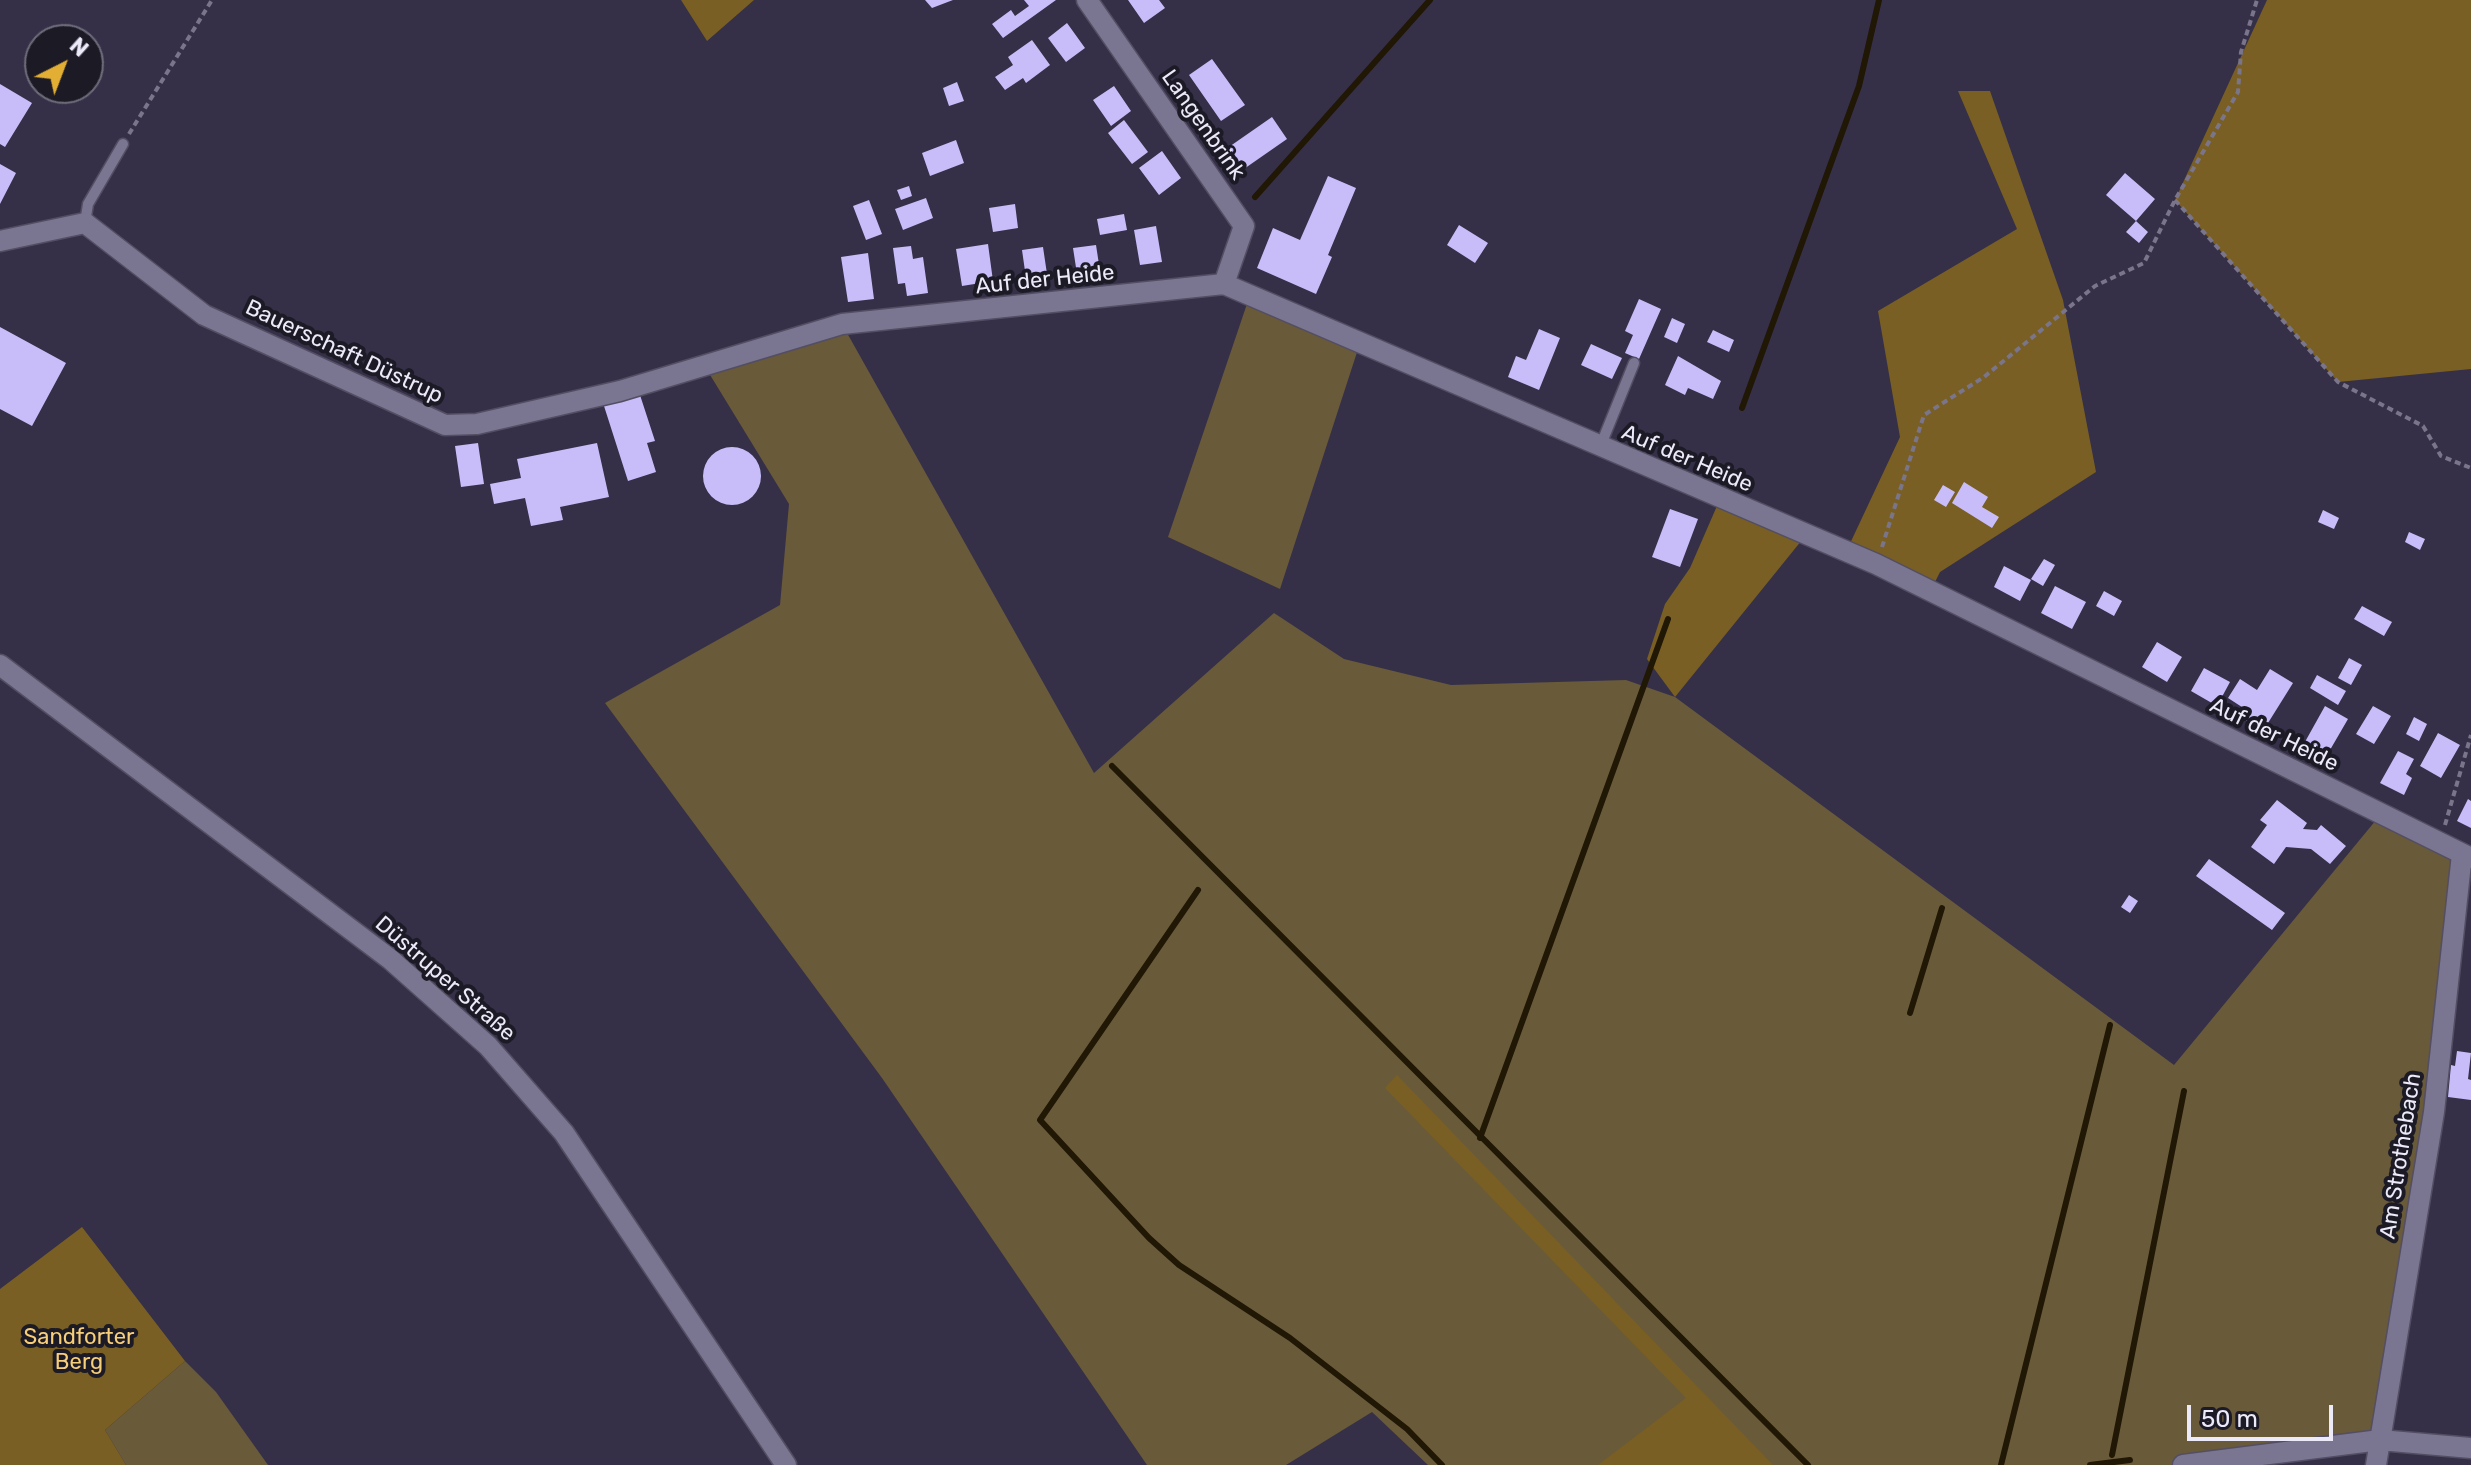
<!DOCTYPE html>
<html>
<head>
<meta charset="utf-8">
<style>
  body { margin:0 }
  #map { position:relative; width:2471px; height:1465px; overflow:hidden; background:#353048; font-family:Rubik,sans-serif }
  canvas { display:block }
  .north { position:absolute; left:24px; top:24px; width:80px; height:80px; box-sizing:border-box; background:#1c1a25; border:2px solid #6f6d7a; border-radius:50%; rotate:42deg; font-size:22px; font-weight:700; line-height:32px; text-align:center; color:#ece9f9 }
  .north::after { content:''; display:block; margin:auto; width:28px; height:36px; background:#e2af34; clip-path:polygon(50% 0,100% 100%,50% 72%,0 100%) }
  .scale { position:absolute; left:2187px; top:1405px; width:146px; height:36px; box-sizing:border-box; border:4px solid #ece9f9; border-top:0; padding-left:10px; font-size:24px; line-height:28px; white-space:nowrap; color:#ece9f9; -webkit-text-stroke:6px #1c1a25; paint-order:stroke }
</style>
</head>
<body>
<div id="map">
<canvas width="2471" height="1465"></canvas>
<div class="north">N</div>
<div class="scale">50 m</div>
</div>
<script>
const context = document.querySelector('canvas').getContext('2d');
context.lineJoin = 'round';
function fillPath(path, color) {
  context.fillStyle = color;
  context.fill(path, 'evenodd');
}
function toPath(rows) {
  const path = new Path2D();
  for (const r of rows) {
    if (r.length === 3) {
      path.moveTo(r[0] + r[2], r[1]);
      path.arc(r[0], r[1], r[2], 0, 2 * Math.PI);
      continue;
    }
    path.moveTo(r[0], r[1]);
    for (let i = 2; i < r.length; i += 2) path.lineTo(r[i], r[i + 1]);
  }
  return path;
}
function strokePath(path, color, width, dash) {
  context.strokeStyle = color;
  context.lineWidth = width;
  context.lineCap = dash ? 'butt' : 'round';
  context.setLineDash(dash || []);
  context.stroke(path);
}
function label(font, color, halo, rows, align = 'center') {
  context.font = font + ' Rubik,sans-serif';
  context.lineWidth = 8;
  context.setLineDash([]);
  context.textBaseline = 'middle';
  context.strokeStyle = halo;
  context.fillStyle = color;
  for (const [text, x, y, turn = 0] of rows) {
    context.save();
    context.translate(x, y);
    context.rotate((+turn || 0) * Math.PI / 180);
    context.textAlign = isNaN(turn) ? turn : align;
    if (halo) context.strokeText(text, 0, 0);
    context.fillText(text, 0, 0);
    context.restore();
  }
}
fillPath(toPath([
  [1250,295,1360,343,1280,589,1168,537],
  [842,324,1094,773,1274,613,1344,659,1451,685,1626,680,1675,697,2174,1065,2381,814,2462,854,2380,1440,2216,1465,1428,1465,1372,1412,1286,1465,1147,1465,882,1078,605,703,780,605,789,504,704,365],
  [185,1361,216,1392,268,1465,126,1465,105,1430]
]), '#695a3a');
fillPath(toPath([
  [681,0,754,0,707,41],
  [2267,0,2471,0,2471,369,2338,382,2175,200],
  [1958,91,1990,91,2063,300,2096,472,1940,572,1930,592,1846,552,1900,437,1878,311,2017,229],
  [1720,499,1806,535,1675,697,1647,659,1665,604,1690,568],
  [1397,1075,1773,1465,1598,1465,1686,1398,1385,1088],
  [82,1227,185,1361,105,1430,126,1465,0,1465,0,1289]
]), '#795f23');
strokePath(toPath([
  [1255,197,1430,0],
  [1742,408,1859,86,1879,0],
  [1112,766,1808,1465],
  [1198,890,1040,1120,1149,1238,1179,1265,1290,1338,1407,1429,1442,1465],
  [1910,1013,1942,908],
  [1480,1138,1668,619],
  [2112,1455,2184,1091],
  [2001,1465,2110,1025],
  [2090,1465,2130,1460]
]), '#201705', 6);
fillPath(toPath([
  [925,0,953,0,932,8],
  [1024,0,1056,0,1003,38,992,24,1011,10,1015,16,1029,6],
  [1128,0,1159,0,1165,8,1144,23],
  [1067,23,1085,48,1066,62,1048,38],
  [1032,40,1050,65,1026,83,1023,78,1005,90,995,77,1013,65,1008,57],
  [1212,59,1245,105,1221,121,1189,75],
  [957,82,964,101,949,106,943,88],
  [0,84,32,103,5,147,0,144],
  [1114,86,1131,111,1111,126,1093,100],
  [1272,117,1287,139,1241,171,1226,149],
  [1124,120,1148,152,1132,164,1108,133],
  [956,140,964,163,930,176,922,153],
  [1162,151,1181,178,1159,195,1139,168],
  [0,164,16,173,0,204],
  [2125,173,2155,199,2136,221,2106,195],
  [1328,176,1356,188,1328,255,1332,257,1316,294,1257,268,1273,228,1300,240],
  [909,186,912,196,901,200,897,190],
  [926,198,933,218,903,230,895,209],
  [869,200,882,234,866,240,853,206],
  [1015,204,1018,228,993,232,989,208],
  [1124,214,1127,230,1100,235,1097,219],
  [2136,221,2148,232,2139,243,2126,232],
  [1459,225,1488,243,1475,263,1447,245],
  [1156,226,1162,262,1140,265,1134,230],
  [988,244,993,281,962,286,956,249],
  [1096,245,1100,271,1077,274,1073,248],
  [911,246,913,259,923,257,928,293,907,296,905,283,898,284,893,248],
  [1043,247,1047,274,1026,278,1022,250],
  [868,253,874,299,848,302,841,257],
  [1639,299,1661,309,1639,359,1625,353,1633,335,1625,331],
  [1672,318,1685,324,1677,343,1664,337],
  [0,327,66,363,32,426,0,409],
  [1539,329,1560,338,1539,390,1508,377,1516,356,1526,360],
  [1713,330,1734,340,1729,352,1707,342],
  [1591,344,1622,358,1612,379,1581,365],
  [1678,356,1721,381,1713,399,1688,388,1685,395,1665,385],
  [640,395,655,441,647,443,656,472,628,481,604,406],
  [478,443,484,484,461,487,455,446],
  [597,443,609,497,560,507,563,520,531,526,525,498,494,504,490,484,521,478,517,459],
  [732,476,29],
  [1964,482,1988,497,1982,507,1999,517,1992,528,1952,503],
  [1943,485,1955,492,1946,507,1934,500],
  [1670,509,1698,519,1680,567,1652,557],
  [2323,510,2339,518,2334,529,2318,522],
  [2409,532,2425,539,2420,550,2405,542],
  [2044,559,2055,565,2043,586,2031,579],
  [2004,566,2031,580,2020,601,1994,587],
  [2055,586,2086,602,2072,629,2041,613],
  [2104,591,2122,601,2114,616,2096,606],
  [2362,606,2392,622,2384,636,2354,619],
  [2157,642,2182,657,2167,682,2142,667],
  [2349,658,2362,665,2351,685,2338,678],
  [2204,668,2230,682,2217,706,2191,691],
  [2270,669,2293,683,2263,731,2240,717,2245,709,2228,698,2240,679,2257,690],
  [2317,675,2346,691,2338,705,2310,688],
  [2325,706,2348,719,2323,762,2301,749],
  [2373,706,2391,716,2374,744,2356,734],
  [2414,717,2427,724,2419,741,2406,734],
  [2438,733,2460,745,2441,778,2420,766],
  [2398,751,2414,759,2406,774,2412,778,2404,795,2380,783],
  [2468,799,2471,801,2471,828,2457,821],
  [2277,800,2307,823,2303,829,2317,830,2321,825,2346,846,2330,864,2311,849,2286,847,2274,864,2251,847,2267,825,2260,820],
  [2209,859,2285,913,2272,930,2196,876],
  [2129,895,2138,901,2130,913,2121,907],
  [2457,1051,2471,1053,2468,1079,2471,1080,2471,1100,2448,1097,2451,1065,2455,1066]
]), '#c8bdf9');
const lane = toPath([
  [85,223,88,204,123,144],
  [1600,447,1634,363]
]);
const street = toPath([
  [1087,0,1244,226,1224,284],
  [0,241,85,223,204,315,445,425,477,424,620,391,842,324,1224,284,1876,564,2471,858],
  [0,665,390,959,488,1046,564,1133,786,1465],
  [2183,1465,2380,1440,2471,1448],
  [2376,1465,2434,1112,2462,854]
]);
strokePath(lane, '#534e63', 13);
strokePath(street, '#534e63', 23);
strokePath(toPath([
  [129,134,212,0],
  [2175,200,2338,382,2423,426,2441,456,2471,468],
  [1882,547,1924,415,1984,377,2095,286,2144,263,2175,200,2238,92,2241,52,2257,0],
  [2445,825,2471,735]
]), '#7a758a', 4, [6, 4]);
strokePath(lane, '#7a7591', 10);
strokePath(street, '#7a7591', 20);
label('22px', '#ece9f9', '#1c1a25', [
  ["Langenbrink",1203,125,55],
  ["Auf der Heide",1045,280,-6],
  ["Bauerschaft Düstrup",344,352,25],
  ["Auf der Heide",1687,459,23],
  ["Auf der Heide",2274,735,26],
  ["Düstruper Straße",445,979,41],
  ["Am Strothebach",2401,1156,-81]
]);
label('22px', '#f7ce79', '#1c1a25', [
  ["Sandforter",79,1338],
  ["Berg",79,1363]
]);
</script>
</body>
</html>
